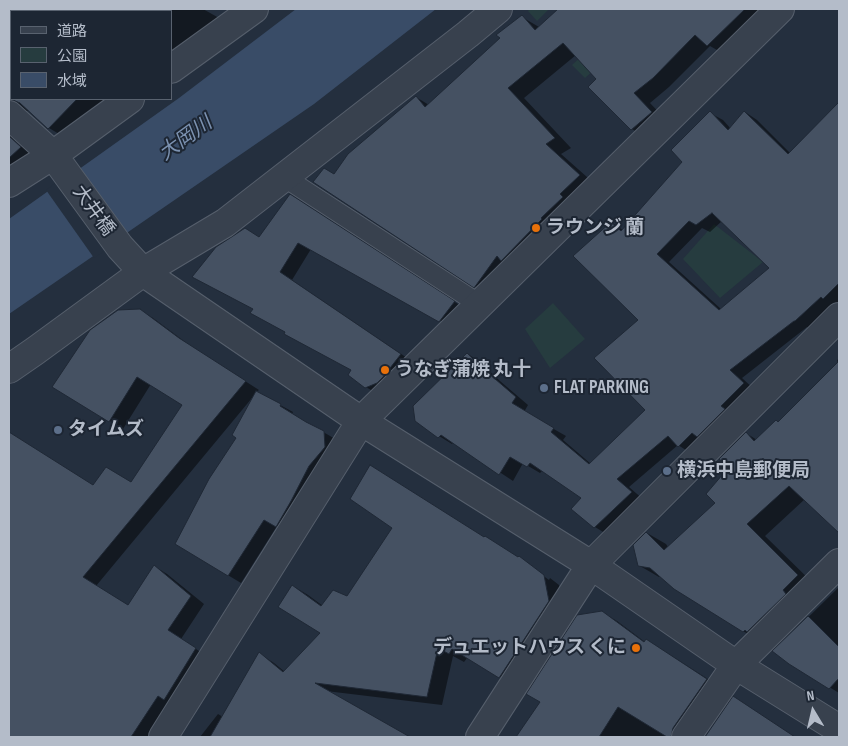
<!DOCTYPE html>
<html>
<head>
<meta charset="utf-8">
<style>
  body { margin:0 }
  #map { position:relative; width:848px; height:746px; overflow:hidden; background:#242f3e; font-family:"Sofia Sans Condensed","Noto Sans JP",sans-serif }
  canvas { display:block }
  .frame { position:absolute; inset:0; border:10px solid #b4bcc9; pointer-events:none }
  .legend { position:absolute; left:10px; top:10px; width:162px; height:90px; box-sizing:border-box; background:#1d2633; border:1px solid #59626f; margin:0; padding:6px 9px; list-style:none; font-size:15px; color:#b4bcc9 }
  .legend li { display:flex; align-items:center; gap:10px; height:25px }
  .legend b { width:25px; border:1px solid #59626f }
  .north { position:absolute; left:788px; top:686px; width:50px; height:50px; -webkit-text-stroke:4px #1d2633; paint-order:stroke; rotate:351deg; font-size:14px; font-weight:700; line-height:20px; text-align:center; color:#b4bcc9 }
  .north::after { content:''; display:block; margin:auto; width:18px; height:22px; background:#b4bcc9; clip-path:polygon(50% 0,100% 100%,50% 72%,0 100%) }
</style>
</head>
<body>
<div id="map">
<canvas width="848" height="746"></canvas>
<div class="frame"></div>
<ul class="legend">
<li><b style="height:6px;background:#38414e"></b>道路</li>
<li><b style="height:14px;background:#263c3f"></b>公園</li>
<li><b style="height:14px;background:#394c67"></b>水域</li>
</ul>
<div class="north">N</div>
</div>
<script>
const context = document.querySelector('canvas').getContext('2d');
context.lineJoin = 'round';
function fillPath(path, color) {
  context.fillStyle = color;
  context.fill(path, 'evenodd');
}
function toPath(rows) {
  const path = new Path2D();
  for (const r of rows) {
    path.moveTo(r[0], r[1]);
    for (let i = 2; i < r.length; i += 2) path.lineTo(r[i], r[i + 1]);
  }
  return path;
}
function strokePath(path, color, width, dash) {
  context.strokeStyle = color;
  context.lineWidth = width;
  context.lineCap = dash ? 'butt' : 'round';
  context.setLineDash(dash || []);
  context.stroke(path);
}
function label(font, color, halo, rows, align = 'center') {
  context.font = font + ' "Sofia Sans Condensed","Noto Sans JP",sans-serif';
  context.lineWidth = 4;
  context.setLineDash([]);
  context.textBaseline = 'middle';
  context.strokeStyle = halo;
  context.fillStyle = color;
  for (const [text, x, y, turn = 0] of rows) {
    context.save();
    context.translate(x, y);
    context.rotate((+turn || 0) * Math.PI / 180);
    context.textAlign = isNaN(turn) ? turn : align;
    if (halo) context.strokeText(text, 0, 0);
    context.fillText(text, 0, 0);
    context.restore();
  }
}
fillPath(toPath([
  [530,9,549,9,537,21,528,11],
  [610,30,623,43,585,78,572,65],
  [714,224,763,262,720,298,683,259],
  [553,303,585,339,550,368,525,329]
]), '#263c3f');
fillPath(toPath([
  [296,9,436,9,314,104,9,314,9,219,179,98]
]), '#394c67');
fillPath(toPath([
  [79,166,128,235,94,258,46,190]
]), '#242f3e');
fillPath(toPath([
  [9,9,48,9,51,11,11,11,11,99,109,99,69,140,49,128,30,111,26,111,19,116,41,160,9,185],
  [65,9,203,9,219,18,171,78,171,11,63,11],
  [560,9,778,9,724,54,710,46,669,87,650,103,668,122,649,139,632,129,590,87,598,79,576,55,524,98,571,148,561,154,596,185,492,296,475,287,335,175,416,97,429,105,502,38,522,17,539,27],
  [839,103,839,303,837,305,834,304,808,328,807,327,742,378,755,390,692,454,678,445,629,487,644,500,608,535,595,527,573,509,583,498,543,470,540,473,523,463,513,481,454,442,452,444,439,436,468,354,480,362,500,381,528,405,524,412,566,436,563,440,591,464,646,410,639,320,612,223,623,230,684,162,710,113,723,120,731,129,745,112,757,120,790,153],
  [722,221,771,268,721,309,669,262,702,228,710,232],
  [303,203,467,310,453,328,311,249,292,280,413,362,379,395,366,387,352,370,286,332,255,309,260,238],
  [139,310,153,318,192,347,259,390,256,392,293,412,292,414,337,440,290,533,277,526,241,583,176,544,237,438,253,398,252,398,96,586,128,606,154,566,167,574,204,604,181,639,208,657,172,703,149,737,9,737,9,433,94,486,132,484,184,404,151,384,123,429,54,387],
  [839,357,839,532,805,499,765,536,820,590,762,642,743,631,662,577,659,577,640,566,647,533,666,544,668,547,716,503,731,467,746,433,757,440,779,423,839,363,837,361],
  [485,538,530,564,527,564,549,580,550,578,559,585,564,610,515,686,468,657,464,662,453,656,442,705,326,691,408,737,200,737,218,714,223,717,260,654,274,663,285,672,322,632,293,586,308,595,323,606,348,598],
  [839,587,839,693,790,663,774,651],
  [602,612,617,621,645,642,661,649,722,688,688,737,518,737],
  [734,698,746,705,795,737,706,737]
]), '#0007');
const building = toPath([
  [558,9,745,9,707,46,695,35,653,78,634,93,652,112,631,130,588,87,596,79,563,43,508,88,555,138,546,144,580,175,560,194,563,197,541,218,542,219,501,261,497,256,474,288,313,182,324,168,334,174,348,154,416,96,425,107,500,38,496,35,522,15,535,30,558,9],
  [9,99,77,99,48,129,20,103,13,100,9,100,9,99],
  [839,102,839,283,823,299,821,297,795,321,794,321,730,370,744,383,721,406,725,409,697,437,692,433,678,447,668,436,617,479,632,492,594,528,571,509,581,498,530,463,527,467,510,457,499,475,441,435,438,438,415,421,413,406,467,353,487,372,516,397,512,403,554,428,551,432,589,464,645,410,594,358,638,320,573,256,611,222,621,231,682,162,671,150,710,111,728,130,744,111,788,154,839,102],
  [712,213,769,268,719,310,657,254,689,221,696,225,712,213],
  [9,136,21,147,9,158,9,136],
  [290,194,455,301,439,322,298,243,280,272,401,354,383,377,377,383,365,388,348,375,351,370,284,334,285,332,250,313,253,309,192,277,216,247,233,236,245,228,259,237,290,194],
  [140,309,179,338,246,381,83,577,128,605,154,565,191,596,168,630,196,648,164,700,158,696,131,737,9,737,9,432,93,485,106,467,131,482,182,405,137,377,109,422,52,387,90,330,118,310,140,309],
  [839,361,839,533,789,486,747,524,798,575,783,590,786,594,747,632,745,630,743,632,674,589,650,568,638,566,633,545,646,532,664,550,715,503,706,494,729,467,719,459,746,432,754,441,776,420,778,422,839,361],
  [256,391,281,404,280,406,306,422,324,431,325,447,309,466,291,501,276,527,264,520,228,576,175,544,209,479,236,438,232,435,256,391],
  [370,465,484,537,485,536,518,557,519,556,544,575,549,601,499,678,452,649,449,654,438,648,427,697,315,683,410,737,210,737,259,652,283,672,320,633,278,607,292,585,321,606,333,590,347,596,392,528,350,499,370,465],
  [602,611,644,642,646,639,707,679,673,728,671,737,667,737,618,707,599,737,516,737,540,702,526,694,577,615,602,611],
  [808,616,839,647,839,678,829,689,789,664,772,651,808,616],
  [733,696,795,737,705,737,733,696]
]);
fillPath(building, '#455162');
strokePath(building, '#1f2835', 1);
const lane = toPath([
  [284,177,479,304]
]);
const street = toPath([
  [171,69,254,9],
  [9,115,53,155,120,247,143,272,361,421,591,565,736,665,839,729],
  [9,183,53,155,130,99],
  [9,369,35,351,143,272,225,223,468,34,498,9],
  [163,737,361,421,780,9],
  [480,737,591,565,839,317],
  [686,737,736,665,839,563]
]);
strokePath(lane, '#565f6c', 21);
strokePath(street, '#565f6c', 30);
strokePath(lane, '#38414e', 19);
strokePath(street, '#38414e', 28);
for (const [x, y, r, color] of [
  [536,228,5,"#e8710a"],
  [385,370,5,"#e8710a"],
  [544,388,5,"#5c6f8a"],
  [58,430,5,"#5c6f8a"],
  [667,471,5,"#5c6f8a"],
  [636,648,5,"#e8710a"]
]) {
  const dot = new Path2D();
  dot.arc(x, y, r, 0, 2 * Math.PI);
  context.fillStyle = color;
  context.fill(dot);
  strokePath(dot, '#1d2633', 2);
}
label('19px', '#b4bcc9', '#1d2633', [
  ["大井橋",93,211,54]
]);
label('bold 19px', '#b4bcc9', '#1d2633', [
  ["ラウンジ 蘭",546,228],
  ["うなぎ蒲焼 丸十",395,370],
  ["FLAT PARKING",554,388],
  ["タイムズ",68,430],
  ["横浜中島郵便局",677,471],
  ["デュエットハウス くに",626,648,"right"]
], 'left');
label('italic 20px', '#7c92b1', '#1d2633', [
  ["大岡川",186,139,-36]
]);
</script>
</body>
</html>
